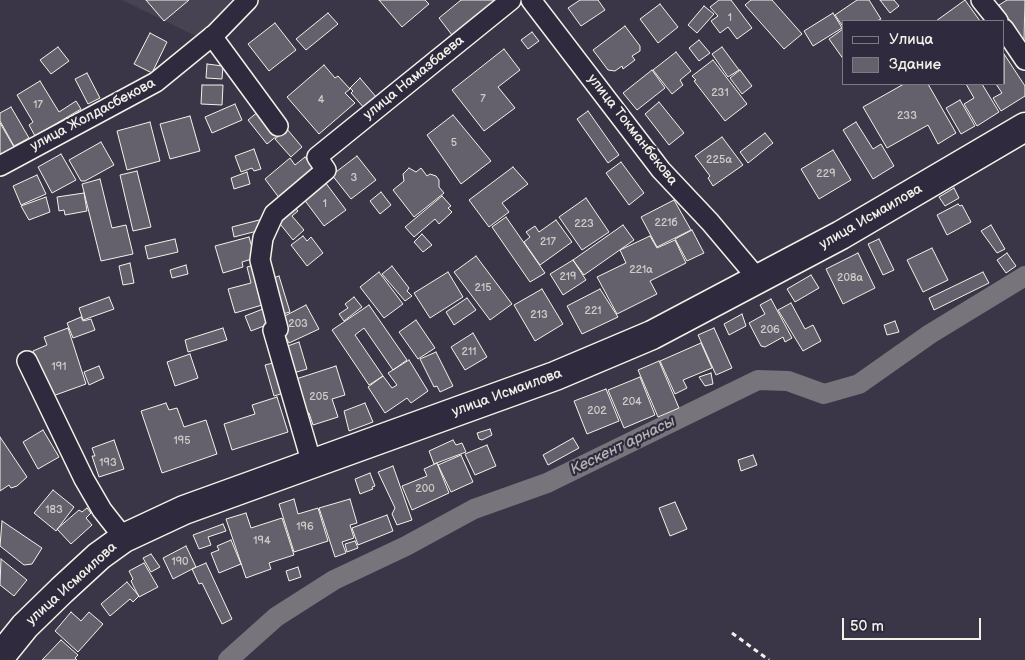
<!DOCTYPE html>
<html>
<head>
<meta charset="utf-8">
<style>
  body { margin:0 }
  #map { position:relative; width:1025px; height:660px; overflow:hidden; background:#3b3647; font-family:"Balsamiq Sans",sans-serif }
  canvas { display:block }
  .legend { position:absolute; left:842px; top:20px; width:162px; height:65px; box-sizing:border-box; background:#2f2a3d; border:1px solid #7e7a81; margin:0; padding:6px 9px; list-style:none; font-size:15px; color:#f4f1e8 }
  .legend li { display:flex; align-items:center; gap:10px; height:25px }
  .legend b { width:25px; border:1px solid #7e7a81 }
  .scale { position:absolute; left:842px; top:618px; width:139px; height:22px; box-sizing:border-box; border:2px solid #f4f1e8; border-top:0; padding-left:6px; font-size:15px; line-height:18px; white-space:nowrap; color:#f4f1e8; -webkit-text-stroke:4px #2f2a3d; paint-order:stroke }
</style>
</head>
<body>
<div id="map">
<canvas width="1025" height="660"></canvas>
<ul class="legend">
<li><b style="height:6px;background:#2f2a3d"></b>Улица</li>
<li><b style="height:14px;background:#65616c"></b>Здание</li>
</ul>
<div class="scale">50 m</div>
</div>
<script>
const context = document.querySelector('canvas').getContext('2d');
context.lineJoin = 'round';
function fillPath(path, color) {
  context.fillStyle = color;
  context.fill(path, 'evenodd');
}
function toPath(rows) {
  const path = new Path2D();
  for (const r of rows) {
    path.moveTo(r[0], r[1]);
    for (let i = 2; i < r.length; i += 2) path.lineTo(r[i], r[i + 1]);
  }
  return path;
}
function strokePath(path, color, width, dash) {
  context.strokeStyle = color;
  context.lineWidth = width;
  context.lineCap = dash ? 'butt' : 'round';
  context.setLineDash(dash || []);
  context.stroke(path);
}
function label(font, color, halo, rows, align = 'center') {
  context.font = font + ' "Balsamiq Sans",sans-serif';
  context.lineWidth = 4.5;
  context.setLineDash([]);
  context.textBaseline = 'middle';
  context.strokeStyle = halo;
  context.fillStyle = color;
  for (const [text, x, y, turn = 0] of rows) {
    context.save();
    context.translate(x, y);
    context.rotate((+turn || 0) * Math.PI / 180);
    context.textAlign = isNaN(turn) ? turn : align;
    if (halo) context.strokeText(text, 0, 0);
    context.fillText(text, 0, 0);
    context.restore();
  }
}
fillPath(toPath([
  [122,0,244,0,204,40]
]), '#484352');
strokePath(toPath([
  [228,660,276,617,334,580,406,546,474,509,547,483,758,380,788,381,824,394,859,384,930,334,1025,276]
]), '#78747b', 20);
const building = toPath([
  [146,0,189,0,164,21,146,0],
  [379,0,425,0,429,4,402,27,379,0],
  [461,0,495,0,452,35,439,18,461,0],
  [580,0,598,0,605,10,581,26,568,8,580,0],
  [719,0,731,0,752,28,737,39,728,27,720,33,711,21,718,16,710,7,719,0],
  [751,0,772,0,802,34,784,49,745,5,751,0],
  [857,0,869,0,881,19,877,21,844,21,844,28,835,15,857,0],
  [880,0,894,0,899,6,890,13,880,0],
  [965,0,980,21,936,21,965,0],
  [1007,0,1025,0,1024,41,999,5,1007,0],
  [660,4,678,27,658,43,640,19,660,4],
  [704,6,714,14,697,33,688,25,704,6],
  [328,13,338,24,306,50,296,39,328,13],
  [833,13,842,28,813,46,804,31,833,13],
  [275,23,296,50,269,71,248,44,275,23],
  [625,26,640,46,640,51,632,56,635,60,623,69,622,66,615,71,608,70,593,50,625,26],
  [843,29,844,29,844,60,829,39,843,29],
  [532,32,539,41,528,49,521,40,532,32],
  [150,33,167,42,152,73,134,64,150,33],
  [699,40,710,53,699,61,689,48,699,40],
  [58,47,69,61,51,74,40,60,58,47],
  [722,47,739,70,728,77,712,54,722,47],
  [504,49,520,70,498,87,515,108,484,131,452,90,504,49],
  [676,52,691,71,680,80,683,85,672,94,653,70,676,52],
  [1004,54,1025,86,1025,96,1001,111,993,98,1002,93,996,84,1004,84,1004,54],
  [713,60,747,104,725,121,694,81,696,80,692,76,713,60],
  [207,64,223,66,222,79,206,78,207,64],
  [324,65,335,78,338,76,350,89,345,93,355,103,319,134,287,97,324,65],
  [652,70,665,88,637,110,623,93,652,70],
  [740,70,752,86,742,94,730,78,740,70],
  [87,73,100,98,88,104,75,79,87,73],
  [360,78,377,98,365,109,351,93,353,91,350,88,360,78],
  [40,81,59,112,76,101,81,109,35,136,29,125,33,122,17,95,40,81],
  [904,84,928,84,956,133,938,144,928,125,887,148,863,107,904,84],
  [966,84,982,84,999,112,977,126,964,104,974,98,966,84],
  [202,85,223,85,222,105,201,104,202,85],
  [960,100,975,126,961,134,946,108,960,100],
  [659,102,684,133,669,145,645,114,659,102],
  [235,104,242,120,212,133,205,117,235,104],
  [11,107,29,138,14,146,0,121,0,113,11,107],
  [259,111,278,135,267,144,248,120,259,111],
  [588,111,619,155,608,163,577,119,588,111],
  [453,115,491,161,461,184,427,135,453,115],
  [190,116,200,151,170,159,160,124,190,116],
  [150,122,160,161,127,170,117,131,150,122],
  [856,122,873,149,881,144,894,166,873,179,843,130,856,122],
  [0,123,14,147,0,155,0,123],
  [287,129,302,147,291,157,275,139,287,129],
  [765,133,773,143,748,163,740,152,765,133],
  [722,137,743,165,713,186,708,178,710,176,695,156,722,137],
  [101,142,114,165,85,181,81,181,69,160,101,142],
  [254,149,261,169,254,171,252,168,241,172,235,156,254,149],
  [833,150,851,180,819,199,801,169,833,150],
  [61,154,76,180,52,193,38,167,61,154],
  [357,156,376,180,351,199,332,175,357,156],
  [305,157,316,172,280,199,265,179,290,158,295,165,305,157],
  [621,162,644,193,629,205,606,173,621,162],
  [513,167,528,184,502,203,509,212,489,227,469,200,513,167],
  [409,168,416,172,421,168,427,176,430,174,436,176,439,180,439,187,444,193,414,217,393,190,404,181,403,174,409,168],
  [137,171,151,227,133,231,120,175,137,171],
  [247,172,250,184,234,189,231,178,247,172],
  [37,175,46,194,21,205,13,186,37,175],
  [100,179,112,228,126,225,133,254,101,261,82,184,100,179],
  [325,182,346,210,324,226,303,198,325,182],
  [954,188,959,198,945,206,939,197,954,188],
  [381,192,391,205,380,214,370,201,381,192],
  [84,193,87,211,65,215,64,210,59,211,57,197,84,193],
  [442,196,451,206,448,208,452,212,439,224,435,219,414,237,405,227,442,196],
  [46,197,50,212,29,220,21,206,46,197],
  [586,198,609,232,582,250,559,217,586,198],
  [674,200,691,230,657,247,641,217,674,200],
  [958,204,960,206,962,205,971,222,947,235,937,215,958,204],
  [293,205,298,211,292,216,304,230,293,240,276,219,293,205],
  [506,217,545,273,530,282,492,227,506,217],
  [263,219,265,229,234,237,232,227,263,219],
  [556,220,572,242,540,265,524,242,530,237,526,232,535,226,539,232,556,220],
  [623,225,634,240,584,275,573,260,623,225],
  [991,225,1005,249,997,253,981,231,991,225],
  [692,230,704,253,687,261,675,239,692,230],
  [422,234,432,245,423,252,414,242,422,234],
  [303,236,307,241,311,237,323,253,307,266,291,245,303,236],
  [650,236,657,248,675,240,686,263,650,281,657,294,617,314,597,277,626,263,620,250,650,236],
  [249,237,255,258,242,262,243,267,223,273,215,246,249,237],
  [175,239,178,252,148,259,145,246,175,239],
  [879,239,894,270,883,275,868,244,879,239],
  [932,248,948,280,923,292,907,260,932,248],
  [858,253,875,288,843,304,826,269,858,253],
  [1007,253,1016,266,1006,273,997,260,1007,253],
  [476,256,512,304,490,320,454,272,476,256],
  [573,260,586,280,563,295,550,274,573,260],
  [130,263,134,283,123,285,119,266,130,263],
  [257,264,269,303,235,313,228,289,251,283,247,267,257,264],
  [186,265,188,274,172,278,170,270,186,265],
  [392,266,409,288,407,291,412,296,405,301,382,274,392,266],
  [379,272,403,304,384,318,360,287,379,272],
  [448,272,463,297,430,318,414,293,448,272],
  [983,272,989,283,934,310,929,298,983,272],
  [811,275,819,288,795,302,787,289,811,275],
  [279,276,290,312,279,315,268,280,279,276],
  [542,289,563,324,535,341,514,305,542,289],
  [600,289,618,317,582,334,567,306,600,289],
  [109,297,114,309,83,320,79,308,109,297],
  [354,297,362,307,344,321,339,314,348,308,345,304,354,297],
  [467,298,476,310,454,325,446,312,467,298],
  [771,299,792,338,785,342,783,337,765,347,761,346,749,323,765,314,760,305,771,299],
  [791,303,805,329,813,325,821,341,803,351,778,310,791,303],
  [306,305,319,329,289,343,277,320,306,305],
  [369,305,407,360,393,370,364,328,355,335,383,376,369,385,332,330,369,305],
  [268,307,274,322,251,331,245,316,268,307],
  [742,314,746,326,729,335,724,324,742,314],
  [81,317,83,321,91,319,95,330,73,338,67,323,81,317],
  [416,320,435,348,418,359,399,332,416,320],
  [895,321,899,332,887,335,884,325,895,321],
  [68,328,86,384,50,397,33,351,47,345,44,337,68,328],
  [223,328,227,340,188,352,185,340,223,328],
  [714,328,732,368,716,375,698,335,714,328],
  [473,333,487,357,465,370,451,347,473,333],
  [299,342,307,369,290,374,282,348,299,342],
  [701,343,712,368,683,380,687,388,675,394,660,361,701,343],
  [436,352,453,386,440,392,437,386,434,387,420,359,436,352],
  [190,354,198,378,175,386,167,362,190,354],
  [409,360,428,391,411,403,407,398,385,413,368,387,383,376,392,388,397,385,388,373,409,360],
  [659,361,679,408,658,417,638,370,659,361],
  [277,362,287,392,274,396,265,365,277,362],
  [99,366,104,378,89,385,84,372,99,366],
  [336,366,345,395,332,399,338,417,313,425,309,413,304,414,293,380,336,366],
  [711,373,713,384,705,386,699,377,711,373],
  [640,377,655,415,624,428,608,390,640,377],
  [606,389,619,421,587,434,574,401,606,389],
  [277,397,288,432,232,450,224,424,255,414,252,405,277,397],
  [166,403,169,410,177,408,184,427,206,420,217,454,162,473,141,411,166,403],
  [365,403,373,422,349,431,344,411,365,403],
  [490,429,492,435,482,440,479,439,477,433,490,429],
  [43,430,59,457,38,469,23,442,43,430],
  [0,437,27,477,17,486,11,488,9,485,0,491,0,437],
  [573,438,579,448,548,465,543,455,573,438],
  [114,440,124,469,99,477,92,456,95,456,92,448,114,440],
  [453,440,456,445,462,443,466,452,434,464,429,451,453,440],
  [487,445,496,466,475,475,465,454,487,445],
  [461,455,473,482,451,492,438,465,461,455],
  [753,455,757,465,741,471,738,460,753,455],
  [437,463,449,493,412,510,402,486,427,476,424,469,437,463],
  [393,466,412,520,397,525,392,514,395,508,378,472,393,466],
  [370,473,375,486,372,487,373,489,360,494,355,479,370,473],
  [53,490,74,507,56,531,34,513,53,490],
  [294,499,298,514,318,508,328,541,294,552,279,504,294,499],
  [350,499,357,523,350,525,354,538,342,542,346,553,335,557,319,508,350,499],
  [675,502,687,529,670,536,659,508,675,502],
  [87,508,91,513,86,518,92,525,71,544,57,529,79,510,82,512,87,508],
  [246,513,251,528,282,518,294,555,269,563,271,569,246,578,226,519,246,513],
  [387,515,393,531,358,545,352,528,387,515],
  [2,521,42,548,32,564,24,565,0,546,2,521],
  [223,524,226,531,208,537,211,545,199,549,193,535,223,524],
  [231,540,241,564,219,573,211,553,219,550,217,546,231,540],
  [355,541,358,548,347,552,345,544,355,541],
  [186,546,196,567,173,579,163,558,186,546],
  [151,554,160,567,151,572,143,558,151,554],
  [1,559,27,580,14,596,0,585,1,559],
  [144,563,158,587,139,597,131,581,133,579,129,571,144,563],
  [206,563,232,619,222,624,202,583,199,584,192,569,206,563],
  [298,567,301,577,289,581,286,571,298,567],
  [127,582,139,596,133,602,130,599,110,616,101,604,127,582],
  [71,612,81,621,89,612,103,624,78,652,55,631,71,612],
  [61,640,78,655,75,658,77,660,42,660,61,640]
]);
fillPath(building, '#65616c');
strokePath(building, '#f4f1e8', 1);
const street = toPath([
  [531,0,661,170,710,222,758,279],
  [981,0,998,21],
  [1004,29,1025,60],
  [212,36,278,126],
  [0,166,156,82,216,33,248,0],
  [27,361,84,479,102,510,124,538],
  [312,464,273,330,278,329,260,260,263,238,274,214,326,170,317,157,511,0]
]);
const primary = toPath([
  [0,657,25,626,62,590,99,556,124,538,184,510,555,376,652,335,841,235,1025,127]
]);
strokePath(street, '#f4f1e8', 22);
strokePath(primary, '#f4f1e8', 31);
strokePath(toPath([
  [732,633,769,660]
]), '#f4f1e8', 3, [5, 4]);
strokePath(street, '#2f2a3d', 19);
strokePath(primary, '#2f2a3d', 28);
label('11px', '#d0cdc9', null, [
  ["1",730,18],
  ["231",720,93],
  ["7",483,99],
  ["4",321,100],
  ["17",38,105],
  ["233",907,116],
  ["5",454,143],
  ["225а",719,160],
  ["229",826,174],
  ["3",354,178],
  ["1",325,204],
  ["221б",666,223],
  ["223",584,224],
  ["217",548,242],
  ["221а",641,270],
  ["219",568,277],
  ["208а",850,278],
  ["215",483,288],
  ["221",593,311],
  ["213",539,315],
  ["203",298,324],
  ["206",770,330],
  ["211",469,352],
  ["191",59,367],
  ["205",319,397],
  ["204",632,402],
  ["202",597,411],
  ["195",182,441],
  ["193",108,463],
  ["200",425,489],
  ["183",54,510],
  ["196",305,527],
  ["194",262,541],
  ["190",180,562]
]);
label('14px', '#f4f1e8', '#2f2a3d', [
  ["улица Намазбаева",414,78,-39],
  ["улица Жолдасбекова",93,115,-28],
  ["улица Токманбекова",632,130,52],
  ["улица Исмаилова",871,217,-30],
  ["улица Исмаилова",507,393,-20],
  ["улица Исмаилова",72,584,-42]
]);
label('italic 15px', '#b6b2b2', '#2f2a3d', [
  ["Кескент арнасы",623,446,-26]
]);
</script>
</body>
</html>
